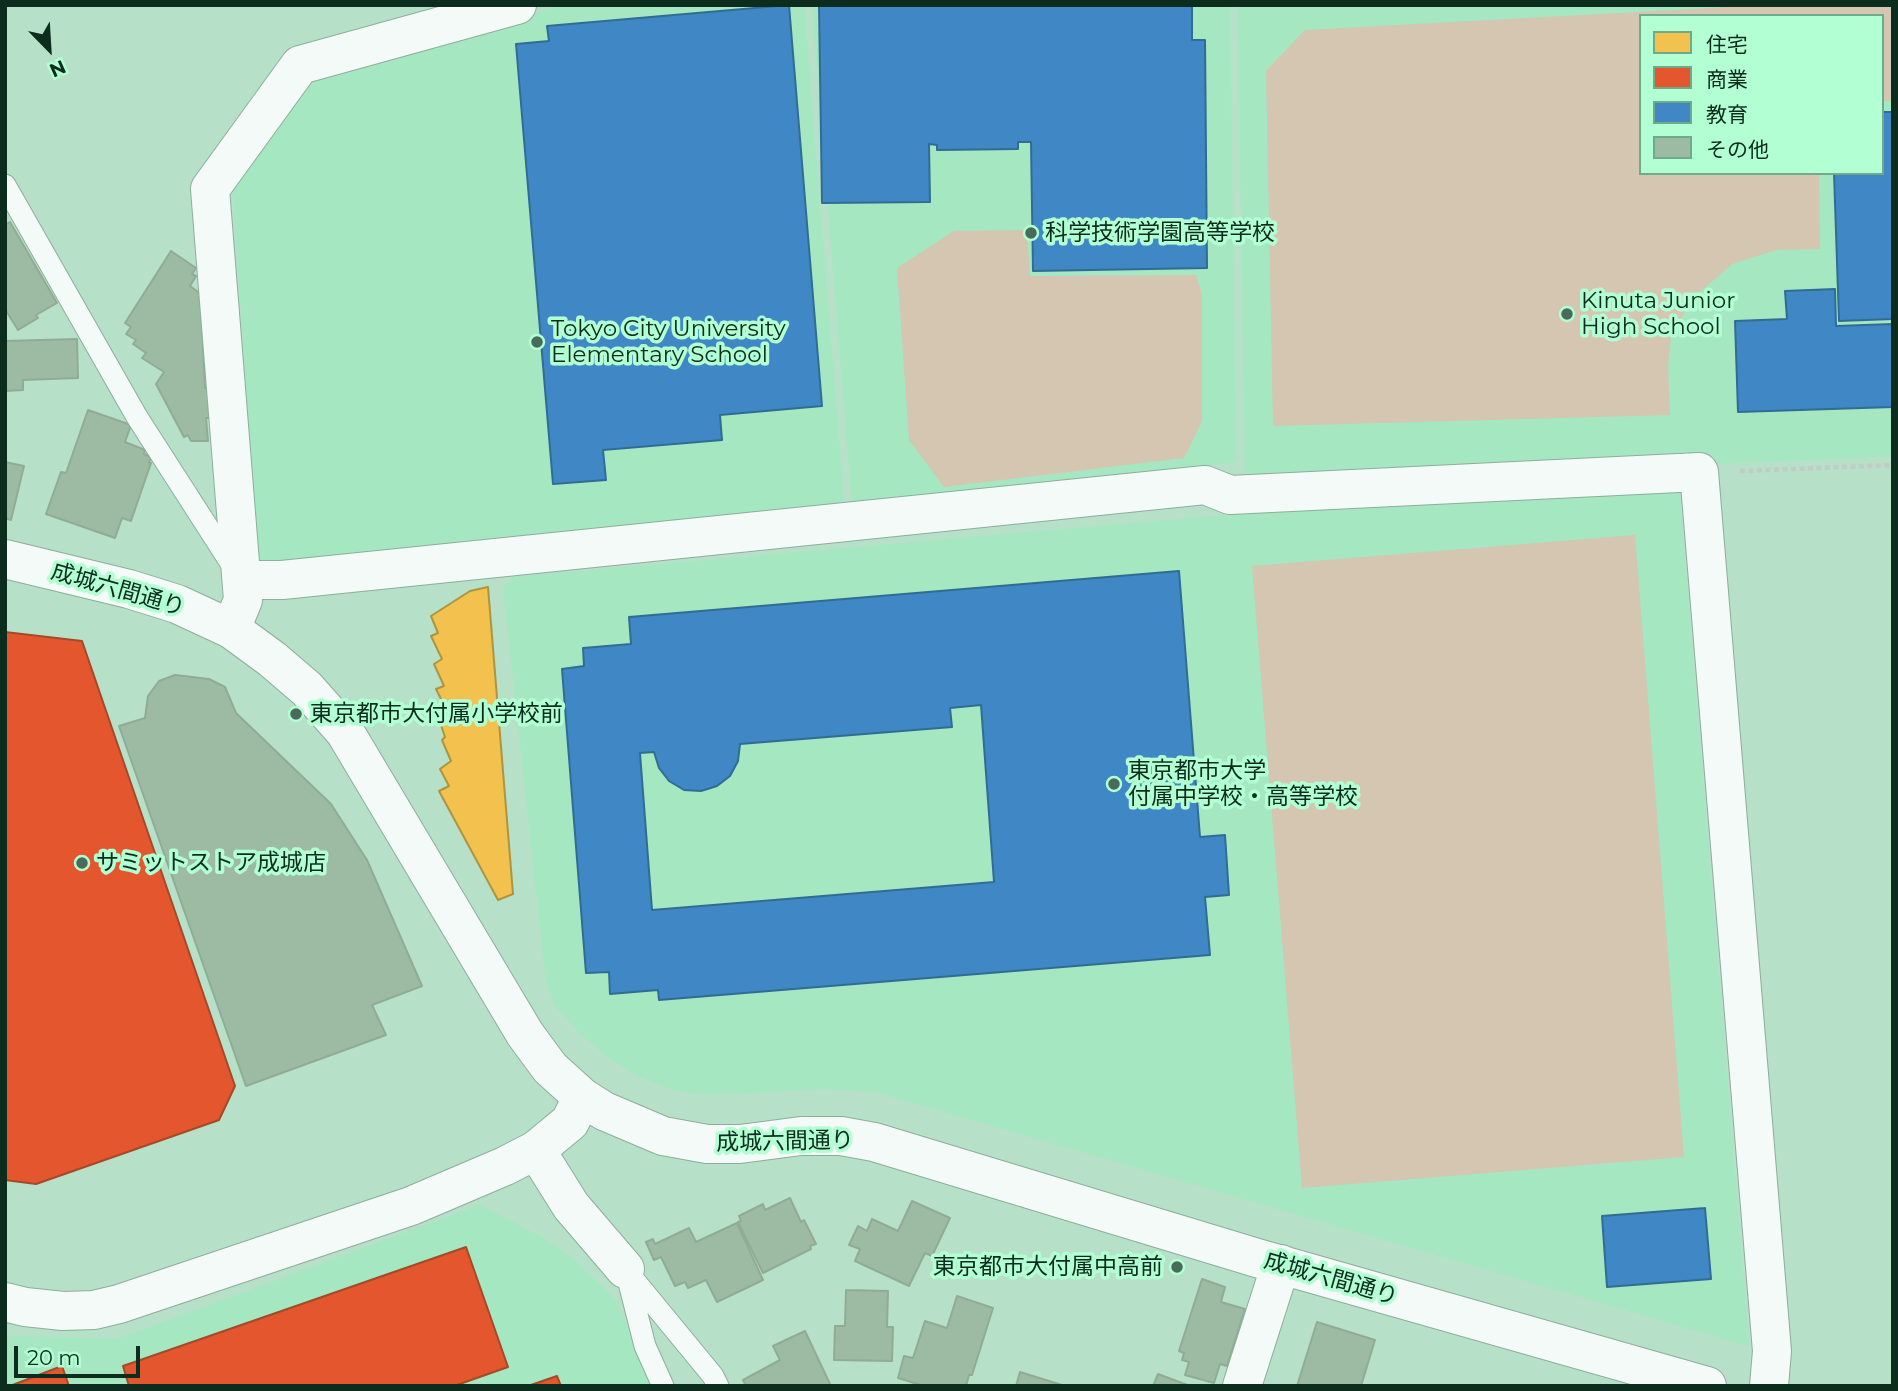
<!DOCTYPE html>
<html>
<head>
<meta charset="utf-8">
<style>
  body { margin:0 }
  #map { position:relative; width:1898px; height:1391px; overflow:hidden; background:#b6e0c8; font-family:Montserrat,"Noto Sans JP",sans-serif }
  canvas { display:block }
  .frame { position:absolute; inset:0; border:7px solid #0c2d1d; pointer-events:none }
  .legend { position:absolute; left:1639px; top:14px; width:245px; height:161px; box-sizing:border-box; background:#b1ffd2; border:2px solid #6fab8a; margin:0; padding:9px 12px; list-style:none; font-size:21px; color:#0c2d1d }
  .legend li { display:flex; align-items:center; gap:14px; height:35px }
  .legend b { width:35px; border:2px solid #6fab8a }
  .north { position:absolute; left:14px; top:14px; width:70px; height:70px; -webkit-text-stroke:5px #b1ffd2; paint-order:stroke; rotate:156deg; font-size:19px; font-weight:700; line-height:28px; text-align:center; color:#0c2d1d }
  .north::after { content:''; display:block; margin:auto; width:24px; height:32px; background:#0c2d1d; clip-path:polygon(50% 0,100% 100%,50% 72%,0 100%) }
  .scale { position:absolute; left:14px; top:1346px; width:126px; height:32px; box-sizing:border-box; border:4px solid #0c2d1d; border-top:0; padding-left:9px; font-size:21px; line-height:24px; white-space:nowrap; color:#0c2d1d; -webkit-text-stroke:5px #b1ffd2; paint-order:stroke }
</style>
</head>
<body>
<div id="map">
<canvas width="1898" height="1391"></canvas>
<div class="frame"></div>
<ul class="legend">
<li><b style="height:19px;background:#f2c14e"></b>住宅</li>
<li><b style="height:19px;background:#e4572e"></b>商業</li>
<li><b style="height:19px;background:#3f88c5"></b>教育</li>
<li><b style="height:19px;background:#9dbaa3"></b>その他</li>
</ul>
<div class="north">N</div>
<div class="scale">20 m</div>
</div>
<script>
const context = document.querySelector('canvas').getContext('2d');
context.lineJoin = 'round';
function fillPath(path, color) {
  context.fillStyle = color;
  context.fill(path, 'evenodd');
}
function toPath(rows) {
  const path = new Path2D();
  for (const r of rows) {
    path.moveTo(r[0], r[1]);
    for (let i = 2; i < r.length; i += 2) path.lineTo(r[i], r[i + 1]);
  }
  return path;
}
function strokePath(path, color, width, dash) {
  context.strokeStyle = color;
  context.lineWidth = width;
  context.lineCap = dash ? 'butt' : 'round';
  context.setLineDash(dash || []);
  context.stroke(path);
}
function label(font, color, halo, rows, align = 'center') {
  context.font = font + ' Montserrat,"Noto Sans JP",sans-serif';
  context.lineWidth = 7;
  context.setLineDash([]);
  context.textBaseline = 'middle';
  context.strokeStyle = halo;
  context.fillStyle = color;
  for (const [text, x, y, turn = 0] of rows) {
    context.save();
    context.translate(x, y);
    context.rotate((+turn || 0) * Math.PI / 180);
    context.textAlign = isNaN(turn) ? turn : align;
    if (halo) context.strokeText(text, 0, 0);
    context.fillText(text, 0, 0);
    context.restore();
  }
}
fillPath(toPath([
  [563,5,804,5,844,504,258,565,232,179,295,85],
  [812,5,1230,5,1236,462,852,504],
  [1238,5,1893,5,1893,456,1245,484],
  [1641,16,1882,16,1882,173,1641,173],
  [1679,485,1749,1346,876,1092,821,1089,707,1095,673,1090,636,1075,606,1056,583,1036,555,1006,546,981,503,588,512,577,1250,513],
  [479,1205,542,1237,570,1256,616,1300,654,1386,5,1386,5,1336,118,1339]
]), '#a4e7c1');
fillPath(toPath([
  [1765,5,1893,5,1893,101,1882,101,1882,16,1641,16,1641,173,1819,173,1820,249,1776,250,1732,264,1693,298,1671,336,1668,367,1670,415,1273,426,1266,71,1305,30],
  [1027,230,1030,276,1196,275,1202,294,1202,421,1184,458,944,487,909,440,897,268,954,231],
  [1635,535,1684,1157,1302,1188,1252,566]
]), '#d4c6b0');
const homes = toPath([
  [488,587,513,894,498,900,439,791,449,786,440,769,451,761,442,740,445,737,438,716,447,711,436,689,444,686,434,664,442,659,431,636,438,633,431,616,470,591,488,587]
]);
fillPath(homes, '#f2c14e');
strokePath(homes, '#ad953f', 2);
const shops = toPath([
  [5,632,82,641,235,1086,219,1120,36,1184,5,1180,5,632],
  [466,1247,508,1367,454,1386,129,1386,123,1366,466,1247],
  [62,1366,69,1386,10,1386,62,1366],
  [557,1376,561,1386,528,1386,557,1376]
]);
fillPath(shops, '#e4572e');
strokePath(shops, '#a34a29', 2);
const schools = toPath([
  [789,5,822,406,720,415,722,440,603,450,606,480,553,484,516,44,549,41,547,26,789,5],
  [819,5,1192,5,1192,40,1205,40,1207,268,1033,271,1031,142,1018,142,1018,149,937,150,937,145,929,144,930,202,822,203,819,5],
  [1882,112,1893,112,1893,319,1839,321,1834,173,1882,173,1882,112],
  [1835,289,1836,326,1893,324,1893,407,1738,412,1735,321,1787,319,1785,291,1835,289],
  [1179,571,1200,837,1225,835,1229,895,1205,897,1210,955,659,1000,658,990,610,994,609,972,586,973,562,669,584,666,583,648,631,644,629,617,1179,571],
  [981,705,994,882,652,910,640,753,654,752,659,768,669,781,684,790,701,791,717,786,730,776,738,761,740,744,952,727,950,708,981,705],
  [1705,1208,1711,1279,1607,1287,1602,1216,1705,1208]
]);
fillPath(schools, '#3f88c5');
strokePath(schools, '#306d93', 2);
const building = toPath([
  [10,222,57,303,36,315,38,318,18,330,5,309,5,225,10,222],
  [171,251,196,268,192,274,196,276,190,286,201,294,199,298,201,299,205,388,209,389,212,418,206,418,208,441,191,441,188,435,184,437,156,384,164,372,142,358,146,353,133,344,136,340,126,334,131,327,125,323,171,251],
  [77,339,78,378,23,380,23,390,5,391,5,341,77,339],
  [88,410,131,425,125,442,145,450,144,454,151,457,149,463,151,463,131,521,122,518,115,538,46,514,61,472,66,473,88,410],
  [5,462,24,466,11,520,5,518,5,462],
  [175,675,209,679,225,687,236,713,331,804,367,860,422,986,372,1005,386,1035,246,1086,119,726,145,718,148,696,159,681,175,675],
  [790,1198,801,1222,804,1220,816,1244,810,1246,811,1249,763,1273,738,1222,741,1221,739,1216,763,1204,765,1210,790,1198],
  [912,1201,950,1218,932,1256,925,1253,909,1286,855,1261,860,1249,849,1245,858,1226,867,1231,872,1219,898,1231,912,1201],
  [737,1223,763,1280,717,1302,706,1280,688,1288,685,1282,675,1286,661,1257,654,1260,646,1242,653,1239,655,1244,689,1228,696,1242,737,1223],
  [1202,1279,1225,1287,1221,1302,1245,1309,1227,1366,1220,1364,1214,1383,1185,1375,1189,1362,1182,1360,1184,1353,1179,1351,1202,1279],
  [846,1290,888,1291,887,1327,893,1327,892,1361,834,1360,835,1326,845,1326,846,1290],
  [957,1296,993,1308,972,1375,969,1375,966,1386,924,1386,898,1378,904,1356,913,1358,925,1321,947,1328,957,1296],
  [1317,1322,1375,1340,1361,1386,1297,1386,1317,1322],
  [805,1331,830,1384,826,1386,746,1386,743,1380,780,1360,773,1346,805,1331],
  [1020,1372,1065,1386,1016,1386,1020,1372],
  [1158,1374,1190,1386,1153,1386,1158,1374]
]);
fillPath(building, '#9dbaa3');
strokePath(building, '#90ac95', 2);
const service = toPath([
  [5,185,137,417,234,568],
  [625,1269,713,1376,718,1386],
  [627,1275,645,1346,663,1386]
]);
const minor = toPath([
  [242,580,282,580,1205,485,1230,495,1699,472,1772,1351,1769,1386],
  [231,629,243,600,210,189,300,65,517,5],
  [536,1150,571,1206,625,1269],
  [1242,1386,1281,1264]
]);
const tertiary = toPath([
  [5,559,129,589,177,604,231,629,272,659,307,689,345,732,525,1034,550,1068,582,1097,604,1111,663,1136,707,1144,740,1144,801,1136,841,1136,874,1142,1257,1258,1707,1386],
  [5,1302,25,1307,63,1311,94,1310,119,1304,411,1206,505,1166,536,1150,570,1122,582,1097]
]);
strokePath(service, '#8dae9b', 23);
strokePath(minor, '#8dae9b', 40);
strokePath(tertiary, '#8dae9b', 40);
strokePath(toPath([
  [1740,471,1893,465]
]), '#c0ccc5', 4.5, [5, 3.5]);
strokePath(service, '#f4faf7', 21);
strokePath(minor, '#f4faf7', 38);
strokePath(tertiary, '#f4faf7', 38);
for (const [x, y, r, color] of [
  [1031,233,7,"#486c59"],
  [1567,314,7,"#486c59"],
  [537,342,7,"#486c59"],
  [296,714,7,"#486c59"],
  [1114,784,7,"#486c59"],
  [82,863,7,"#486c59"],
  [1177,1267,7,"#486c59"]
]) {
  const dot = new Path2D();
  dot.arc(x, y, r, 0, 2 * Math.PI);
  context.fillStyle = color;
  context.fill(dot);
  strokePath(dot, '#b1ffd2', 2.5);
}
label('23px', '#0c2d1d', '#b1ffd2', [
  ["科学技術学園高等学校",1045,233],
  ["Kinuta Junior",1581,301],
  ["High School",1581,327],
  ["Tokyo City University",551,329],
  ["Elementary School",551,355],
  ["東京都市大付属小学校前",310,714],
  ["東京都市大学",1128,771],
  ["付属中学校・高等学校",1128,797],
  ["サミットストア成城店",96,863],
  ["東京都市大付属中高前",1163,1267,"right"]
], 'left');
label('23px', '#0c2d1d', '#b1ffd2', [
  ["成城六間通り",118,590,16],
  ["成城六間通り",785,1142,-1],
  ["成城六間通り",1331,1279,16]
]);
</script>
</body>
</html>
